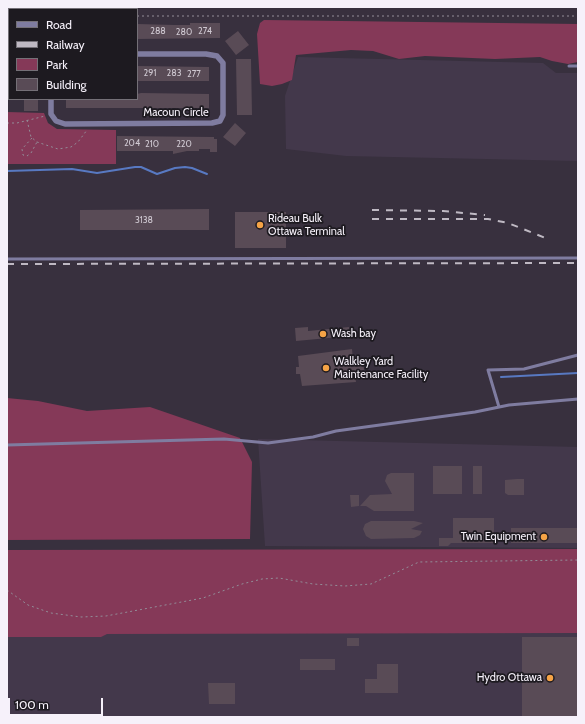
<!DOCTYPE html>
<html>
<head>
<meta charset="utf-8">
<style>
  body { margin:0 }
  #map { position:relative; width:585px; height:724px; overflow:hidden; background:#38303e; font-family:Cabin,sans-serif }
  canvas { display:block }
  .frame { position:absolute; inset:0; border:8px solid #f6f1fa; pointer-events:none }
  .legend { position:absolute; left:8px; top:8px; width:130px; height:92px; box-sizing:border-box; background:#1d1a20; border:1px solid #747077; margin:0; padding:5px 7px; list-style:none; font-size:12px; color:#f6f1fa }
  .legend li { display:flex; align-items:center; gap:8px; height:20px }
  .legend b { width:20px; border:1px solid #747077 }
  .scale { position:absolute; left:8px; top:698px; width:95px; height:18px; box-sizing:border-box; border:2px solid #f6f1fa; border-top:0; padding-left:5px; font-size:12px; line-height:14px; white-space:nowrap; color:#f6f1fa; -webkit-text-stroke:3px #1d1a20; paint-order:stroke }
</style>
</head>
<body>
<div id="map">
<canvas width="585" height="724"></canvas>
<div class="frame"></div>
<ul class="legend">
<li><b style="height:5px;background:#7f7ca0"></b>Road</li>
<li><b style="height:5px;background:#bfb9c3"></b>Railway</li>
<li><b style="height:11px;background:#853958"></b>Park</li>
<li><b style="height:11px;background:#594b56"></b>Building</li>
</ul>
<div class="scale">100 m</div>
</div>
<script>
const context = document.querySelector('canvas').getContext('2d');
context.lineJoin = 'round';
function fillPath(path, color) {
  context.fillStyle = color;
  context.fill(path, 'evenodd');
}
function toPath(rows) {
  const path = new Path2D();
  for (const r of rows) {
    path.moveTo(r[0], r[1]);
    for (let i = 2; i < r.length; i += 2) path.lineTo(r[i], r[i + 1]);
  }
  return path;
}
function strokePath(path, color, width, dash) {
  context.strokeStyle = color;
  context.lineWidth = width;
  context.lineCap = dash ? 'butt' : 'round';
  context.setLineDash(dash || []);
  context.stroke(path);
}
function label(font, color, halo, rows, align = 'center') {
  context.font = font + ' Cabin,sans-serif';
  context.lineWidth = 3.5;
  context.setLineDash([]);
  context.textBaseline = 'middle';
  context.strokeStyle = halo;
  context.fillStyle = color;
  for (const [text, x, y, turn = 0] of rows) {
    context.save();
    context.translate(x, y);
    context.rotate((+turn || 0) * Math.PI / 180);
    context.textAlign = isNaN(turn) ? turn : align;
    if (halo) context.strokeText(text, 0, 0);
    context.fillText(text, 0, 0);
    context.restore();
  }
}
fillPath(toPath([
  [298,57,543,63,556,73,578,73,578,161,346,156,286,149,285,96],
  [258,439,578,447,578,548,265,546],
  [578,629,578,717,7,717,7,632]
]), '#43384b');
fillPath(toPath([
  [264,20,578,24,578,62,568,64,552,61,540,57,495,59,425,56,399,59,373,51,351,50,296,55,292,80,282,84,272,86,260,84,257,34,260,23],
  [7,112,44,113,48,123,57,129,116,130,116,164,7,164],
  [7,398,38,401,87,411,150,407,240,438,252,462,250,539,7,540],
  [578,549,578,633,107,634,101,637,7,637,7,550]
]), '#853958');
strokePath(toPath([
  [7,171,72,169,97,173,135,167,141,167,157,174,175,168,185,167,192,168,207,174],
  [501,377,578,373]
]), '#5879c2', 2);
fillPath(toPath([
  [190,23,220,23,220,38,137,39,137,24,175,25,190,25],
  [238,31,249,45,236,55,225,41],
  [236,59,251,59,252,115,237,115],
  [137,66,209,67,209,81,137,81],
  [141,93,209,94,209,108,66,108,66,99,137,99,137,94],
  [24,99,38,99,38,111,24,111],
  [235,123,246,133,235,146,223,137],
  [117,136,214,137,214,139,217,139,217,152,210,152,210,149,199,149,199,151,187,151,173,154,173,151,117,151],
  [209,209,209,230,80,230,80,210],
  [235,212,286,212,286,248,235,248],
  [308,327,308,331,349,327,350,336,296,341,295,328],
  [352,349,353,360,363,359,364,370,354,371,356,382,302,386,300,374,296,374,296,367,299,367,298,356],
  [433,466,462,466,462,494,433,494],
  [473,466,482,466,482,494,473,494],
  [391,473,414,473,414,511,374,511,366,506,360,506,370,495,392,494,385,481,387,475],
  [517,479,524,479,524,495,508,495,505,493,505,480],
  [350,495,359,495,359,506,351,507],
  [453,518,494,518,494,543,451,543,448,546,439,546,439,538,453,538],
  [371,521,414,521,423,523,411,529,422,531,420,535,414,538,371,539,366,536,363,529,365,524],
  [511,528,578,528,578,543,511,543],
  [522,637,578,637,578,717,522,717],
  [347,638,359,638,359,646,347,646],
  [300,659,335,659,335,670,300,670],
  [377,664,398,664,398,693,365,693,365,679,377,679],
  [208,683,235,683,235,704,209,704]
]), '#594b56');
strokePath(toPath([
  [137,16,578,16],
  [7,17,9,17],
  [27,120,31,137,37,142,58,149,71,147,78,142,87,130],
  [7,123,17,123,45,116],
  [32,138,22,149,23,155,27,156,31,153,37,142],
  [7,590,28,605,51,613,81,617,106,616,203,598,242,584,262,579,279,578,313,584,345,586,371,584,419,562,578,560]
]), '#938d98', 1, [2, 3]);
strokePath(toPath([
  [569,66,578,66],
  [7,259,578,258],
  [499,407,488,370,524,369,578,355],
  [7,445,224,439,268,443,313,437,336,431,475,412,509,405,578,399]
]), '#7f7ca0', 3);
strokePath(toPath([
  [115,9,115,7],
  [51,99,51,114,56,121,65,124,212,123,220,121,223,115,223,63,217,56,206,54,137,54]
]), '#7f7ca0', 5.5);
strokePath(toPath([
  [372,210,443,211,485,215],
  [372,219,488,219,508,223,548,239],
  [7,264,578,263]
]), '#bfb9c3', 2, [7, 7]);
for (const [x, y, r, color] of [
  [260,225,4,"#f5a346"],
  [323,334,4,"#f5a346"],
  [326,368,4,"#f5a346"],
  [544,537,4,"#f5a346"],
  [550,678,4,"#f5a346"]
]) {
  const dot = new Path2D();
  dot.arc(x, y, r, 0, 2 * Math.PI);
  context.fillStyle = color;
  context.fill(dot);
  strokePath(dot, '#1d1a20', 1.5);
}
label('9px', '#cfc8d1', null, [
  ["288",158,31],
  ["274",205,31],
  ["280",184,32],
  ["291",150,73],
  ["283",174,73],
  ["277",194,74],
  ["204",132,143],
  ["210",152,144],
  ["220",184,144],
  ["3138",144,220]
]);
label('11px', '#f6f1fa', '#1d1a20', [
  ["Macoun Circle",176,113]
]);
label('11px', '#f6f1fa', '#1d1a20', [
  ["Rideau Bulk",268,219],
  ["Ottawa Terminal",268,232],
  ["Wash bay",331,334],
  ["Walkley Yard",334,362],
  ["Maintenance Facility",334,375],
  ["Twin Equipment",536,537,"right"],
  ["Hydro Ottawa",542,678,"right"]
], 'left');
</script>
</body>
</html>
